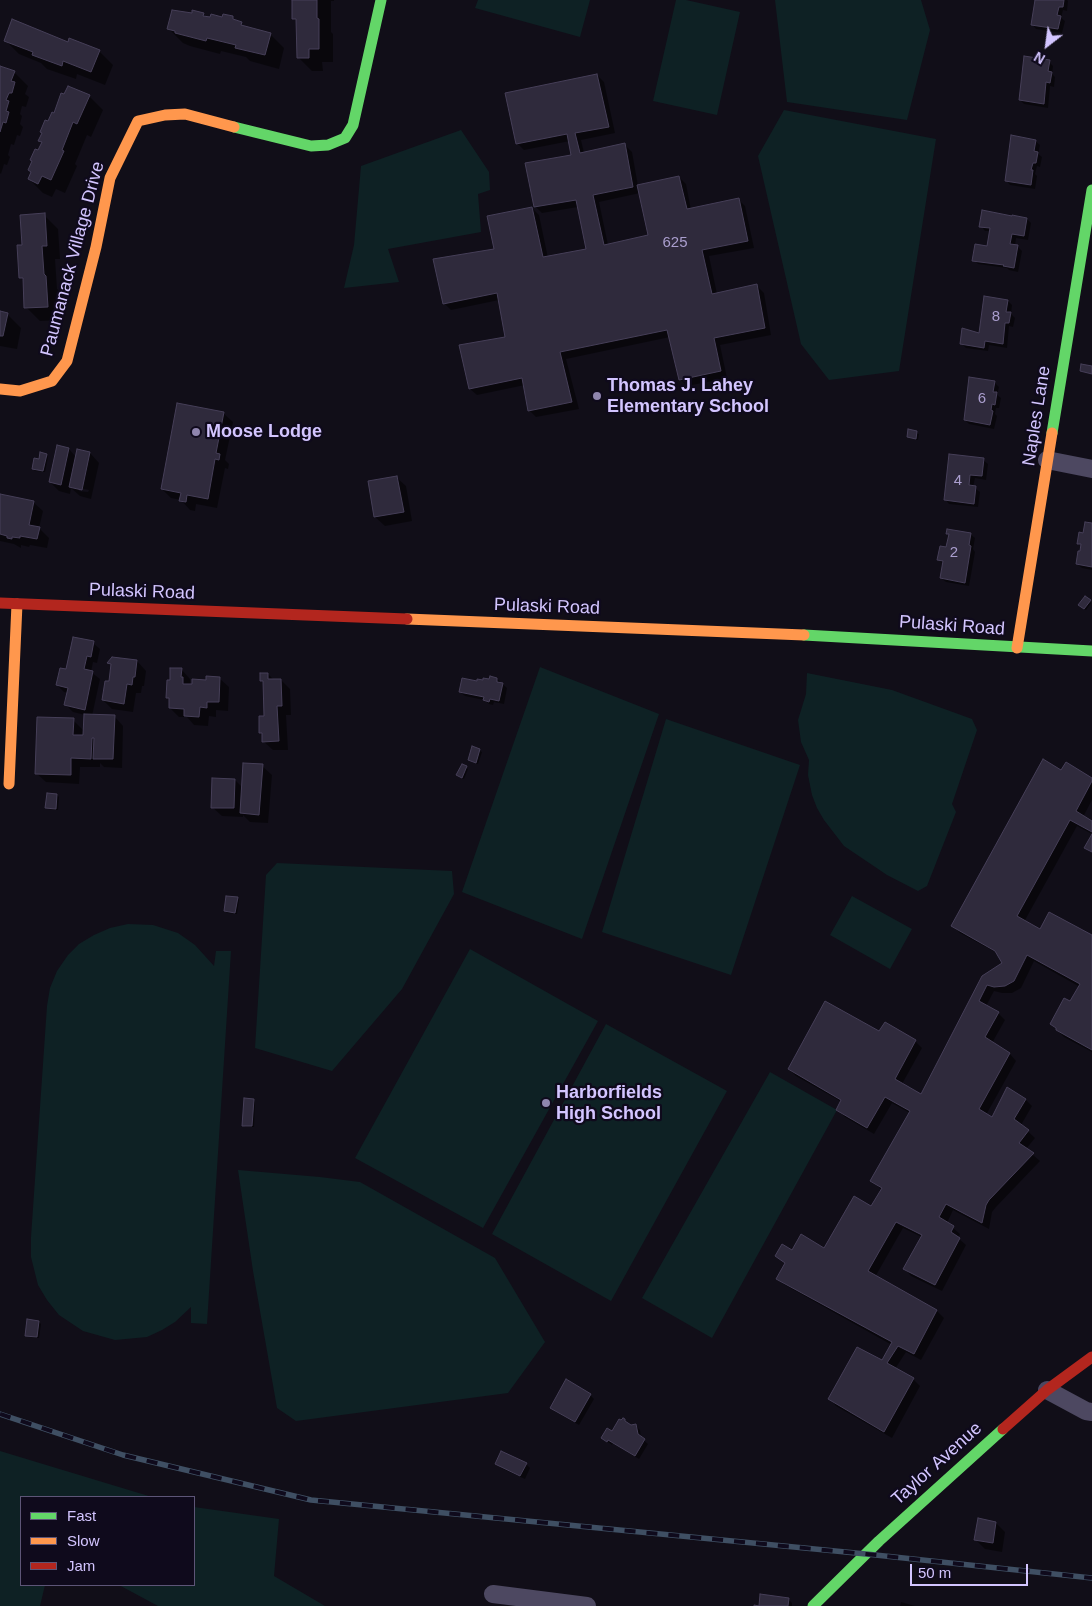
<!DOCTYPE html>
<html>
<head>
<meta charset="utf-8">
<style>
  body { margin:0 }
  #map { position:relative; width:1092px; height:1606px; overflow:hidden; background:#110e18; font-family:Helvetica,sans-serif }
  canvas { display:block }
  .legend { position:absolute; left:20px; top:1496px; width:175px; height:90px; box-sizing:border-box; background:#0f0a1c; border:1px solid #5d5577; margin:0; padding:6px 9px; list-style:none; font-size:15px; color:#d3c5ff }
  .legend li { display:flex; align-items:center; gap:10px; height:25px }
  .legend b { width:25px; border:1px solid #5d5577 }
  .north { position:absolute; left:1022px; top:20px; width:50px; height:50px; -webkit-text-stroke:4px #0f0a1c; paint-order:stroke; rotate:210deg; font-size:14px; font-weight:700; line-height:20px; text-align:center; color:#d3c5ff }
  .north::after { content:''; display:block; margin:auto; width:18px; height:22px; background:#d3c5ff; clip-path:polygon(50% 0,100% 100%,50% 72%,0 100%) }
  .scale { position:absolute; left:910px; top:1564px; width:118px; height:22px; box-sizing:border-box; border:2px solid #d3c5ff; border-top:0; padding-left:6px; font-size:15px; line-height:18px; white-space:nowrap; color:#d3c5ff; -webkit-text-stroke:4px #0f0a1c; paint-order:stroke }
</style>
</head>
<body>
<div id="map">
<canvas width="1092" height="1606"></canvas>
<ul class="legend">
<li><b style="height:6px;background:#63d668"></b>Fast</li>
<li><b style="height:6px;background:#ff974d"></b>Slow</li>
<li><b style="height:6px;background:#b3261e"></b>Jam</li>
</ul>
<div class="north">N</div>
<div class="scale">50 m</div>
</div>
<script>
const context = document.querySelector('canvas').getContext('2d');
context.lineJoin = 'round';
function fillPath(path, color) {
  context.fillStyle = color;
  context.fill(path, 'evenodd');
}
function toPath(rows) {
  const path = new Path2D();
  for (const r of rows) {
    path.moveTo(r[0], r[1]);
    for (let i = 2; i < r.length; i += 2) path.lineTo(r[i], r[i + 1]);
  }
  return path;
}
function strokePath(path, color, width, dash) {
  context.strokeStyle = color;
  context.lineWidth = width;
  context.lineCap = dash ? 'butt' : 'round';
  context.setLineDash(dash || []);
  context.stroke(path);
}
function label(font, color, halo, rows, align = 'center') {
  context.font = font + ' Helvetica,sans-serif';
  context.lineWidth = 4.5;
  context.setLineDash([]);
  context.textBaseline = 'middle';
  context.strokeStyle = halo;
  context.fillStyle = color;
  for (const [text, x, y, turn = 0] of rows) {
    context.save();
    context.translate(x, y);
    context.rotate((+turn || 0) * Math.PI / 180);
    context.textAlign = isNaN(turn) ? turn : align;
    if (halo) context.strokeText(text, 0, 0);
    context.fillText(text, 0, 0);
    context.restore();
  }
}
fillPath(toPath([
  [478,0,590,0,580,37,475,8],
  [676,0,686,0,740,12,717,115,653,101],
  [775,0,921,0,930,30,907,120,787,102],
  [784,110,936,139,899,371,829,380,801,344,758,156],
  [461,130,489,172,490,190,478,194,481,232,388,249,399,282,344,288,354,245,361,166],
  [540,667,659,714,582,939,462,892],
  [807,673,892,690,972,719,977,730,952,804,956,812,927,886,918,891,887,875,844,846,824,820,817,808,812,795,808,775,809,760,801,742,798,720,806,694],
  [666,719,800,765,731,975,602,932],
  [277,863,452,871,454,894,402,989,332,1071,255,1048,266,875],
  [852,896,912,929,890,969,830,935],
  [128,924,153,925,178,933,195,945,214,966,216,951,231,951,207,1324,191,1323,191,1307,175,1322,162,1330,147,1337,115,1340,83,1331,59,1315,47,1300,38,1285,31,1257,31,1237,47,1006,50,988,57,971,68,955,79,944,94,935,110,928],
  [470,949,598,1021,483,1228,355,1158],
  [606,1024,727,1091,611,1301,492,1234],
  [770,1072,837,1110,712,1338,642,1298],
  [238,1170,320,1177,360,1182,495,1258,545,1342,508,1393,296,1421,277,1408,253,1271],
  [0,1451,152,1497,21,1497,21,1585,45,1585,40,1606,0,1606],
  [194,1507,279,1519,274,1576,325,1606,158,1606,119,1585,194,1585]
]), '#0e2124');
fillPath(toPath([
  [293,0,334,0,334,1,331,1,331,32,333,34,333,62,322,62,323,71,312,71,298,57,297,22,294,18],
  [1035,0,1067,0,1068,1,1067,11,1063,10,1061,18,1065,21,1062,33,1036,29,1032,24],
  [203,14,207,18,233,18,247,28,270,34,284,48,279,69,250,61,246,57,221,51,220,54,190,46,183,43,169,29],
  [5,40,68,43,99,51,113,65,105,85,77,74,76,79,47,69,41,63,19,54],
  [1049,62,1053,66,1052,74,1055,77,1054,87,1050,86,1048,108,1024,104,1020,100],
  [0,68,14,72,28,86,25,94,29,97,26,107,22,106,20,114,22,116,20,124,23,127,20,136,17,135,14,145,11,144,8,155,10,157,7,165,4,164,1,174,0,173],
  [597,75,604,82,615,133,581,140,584,153,625,145,632,152,638,186,679,177,686,184,691,210,738,199,745,206,754,248,709,256,717,294,757,286,764,293,771,335,720,345,727,378,687,386,680,379,670,337,566,359,579,409,536,417,529,410,525,385,477,395,470,389,506,338,499,300,451,310,444,303,495,250,532,208,539,215,548,258,587,250,578,207,542,213,535,206,573,156,570,141,524,150,517,143],
  [640,193,649,236,608,245,599,202],
  [89,96,103,110,91,137,87,135,75,164,77,166,65,193,56,189,52,197,43,193,29,179,43,143,40,140,49,123,55,115],
  [1035,141,1040,145,1038,154,1042,157,1040,167,1037,166,1035,174,1037,176,1035,189,1010,185,1006,180],
  [44,215,58,229,60,259,55,259,57,289,60,291,62,320,40,321,26,307,24,281,20,277,23,246],
  [1013,217,1027,219,1031,223,1028,240,1016,238,1015,246,1018,247,1022,251,1018,272,1009,270,1007,268,978,264,974,260,988,247,990,231,985,231,981,226],
  [1008,301,1012,305,1011,314,1015,318,1013,327,1009,326,1007,348,989,345,988,351,966,348,961,343,980,334],
  [0,313,7,314,21,328,17,349,0,346],
  [994,382,999,387,997,395,1001,398,999,408,996,408,995,414,997,416,994,429,969,424,965,420],
  [223,413,233,422,225,460,229,464,228,469,225,468,217,508,196,504,195,511,190,510,181,500,171,498,162,489],
  [909,431,919,434,918,440,908,437],
  [69,449,76,457,90,453,99,463,91,499,80,496,71,488,70,494,59,491,50,482],
  [79,488,89,490,88,492,79,491],
  [46,455,48,457,45,472,35,471,33,469,40,460],
  [983,460,988,464,986,480,975,478,973,487,980,492,978,507,949,504,945,499],
  [396,477,406,486,412,521,385,526,375,517,369,482],
  [0,498,33,502,43,511,39,528,49,538,47,548,30,545,29,547,21,545,21,548,14,544,0,541],
  [1092,524,1092,570,1082,568,1077,564,1082,546,1079,543],
  [948,533,970,534,975,538,973,549,975,552,969,586,946,582,941,578,943,564,939,560,948,548,950,535],
  [1085,597,1091,603,1086,610,1081,607],
  [93,643,100,649,97,663,93,662,91,672,100,679,92,716,114,716,123,726,122,768,104,767,100,763,100,767,80,767,79,784,46,782,36,773,73,720,84,731,85,715,73,712,66,705,68,693,64,692,57,685,67,671],
  [137,661,146,671,144,686,142,686,141,693,136,693,133,712,112,709,103,700,110,682,112,666,109,663],
  [181,669,190,679,190,685,219,678,229,687,228,711,216,710,216,717,209,716,208,726,194,725,187,717,179,717,170,708,170,700,168,697,171,682],
  [268,674,274,680,281,680,290,689,291,715,286,715,288,750,273,750,263,741,263,736,260,732,265,717,265,684,261,681],
  [497,679,507,688,504,704,494,702,493,705,489,704,484,700,465,696,460,692,478,682],
  [473,748,482,752,478,764,469,760],
  [463,765,468,769,464,779,460,777],
  [262,766,272,775,268,823,250,822,243,815,243,817,222,816,212,807,235,780,243,788],
  [1062,772,1092,779,1092,800,1083,817,1092,822,1092,834,1077,826,1024,922,1040,931,1092,937,1092,1052,1064,1037,1051,1024,1071,1003,1080,987,1034,961,1021,988,1012,993,1002,993,994,991,986,1006,998,1013,1005,1020,992,1043,1010,1054,1016,1061,986,1115,992,1119,1026,1100,1032,1106,1021,1125,1035,1138,1026,1149,1040,1161,996,1207,992,1212,989,1229,953,1210,947,1223,960,1234,958,1238,966,1245,942,1291,911,1276,905,1269,922,1237,903,1228,875,1277,937,1311,944,1318,921,1360,906,1352,895,1369,913,1379,920,1386,892,1438,836,1406,830,1399,882,1362,892,1345,785,1285,778,1279,786,1265,776,1256,793,1252,824,1250,872,1208,882,1190,872,1181,910,1113,892,1103,874,1134,845,1117,838,1110,842,1102,796,1076,789,1069,880,1033,915,1041,922,1048,902,1084,921,1096,983,977,1004,964,999,954,960,933,953,926],
  [57,795,59,797,58,810,48,809,47,807],
  [237,898,239,900,237,914,227,913,225,911],
  [253,1100,255,1102,254,1127,245,1127,244,1125],
  [39,1322,41,1324,39,1338,28,1337,26,1335],
  [590,1395,594,1399,579,1425,556,1412,551,1408],
  [625,1420,629,1425,635,1425,640,1430,641,1438,648,1444,639,1459,613,1443,612,1445,603,1438,612,1432],
  [496,1463,526,1464,530,1468,525,1479,501,1468],
  [996,1523,1005,1532,1002,1552,985,1549,976,1540],
  [788,1599,792,1603,792,1606,760,1606],
  [901,1602,915,1606,900,1606]
]), '#0007');
const building = toPath([
  [292,0,317,0,317,18,319,19,319,49,309,49,309,58,297,58,296,19,292,19,292,0],
  [1035,0,1064,0,1063,7,1059,7,1057,15,1061,16,1058,29,1031,25,1035,0],
  [172,10,192,13,192,10,204,13,203,16,210,17,211,14,222,17,223,14,233,16,233,19,242,22,241,25,271,33,265,55,235,48,236,45,207,38,206,41,175,33,175,31,167,29,172,10],
  [12,19,68,42,69,38,100,50,91,72,63,61,62,66,32,55,33,52,4,41,12,19],
  [1024,56,1050,60,1048,71,1052,72,1050,83,1046,82,1044,104,1019,100,1024,56],
  [0,66,15,71,11,81,15,82,12,93,9,93,6,100,9,101,6,111,9,112,6,123,3,122,0,132,0,66],
  [597,74,609,127,575,133,580,153,625,143,633,187,593,195,604,245,648,235,637,185,679,176,687,209,739,198,748,241,702,250,712,294,757,284,765,328,714,338,721,371,679,380,667,330,560,352,572,402,528,411,522,378,469,389,459,345,505,337,497,293,443,304,433,259,494,249,487,216,532,207,543,257,586,249,576,200,534,207,525,163,571,155,567,134,516,144,505,93,597,74],
  [68,86,90,95,77,124,73,122,62,150,64,151,51,180,42,176,38,184,28,179,31,172,28,170,32,161,30,160,35,149,38,150,42,142,38,141,42,133,40,132,45,120,48,121,52,112,54,113,61,93,64,94,68,86],
  [1011,135,1036,140,1034,151,1038,152,1036,163,1033,163,1031,170,1033,170,1031,185,1005,181,1011,135],
  [982,210,1012,216,1012,215,1027,218,1024,236,1012,234,1010,244,1018,245,1014,268,1003,266,1004,265,972,261,975,244,987,246,990,228,979,227,982,210],
  [45,213,47,246,42,246,44,274,46,276,48,307,24,308,23,278,19,278,17,245,22,245,20,215,45,213],
  [984,296,1008,300,1006,312,1011,312,1009,323,1005,323,1003,344,985,341,984,348,960,344,962,328,979,333,984,296],
  [0,311,8,313,3,336,0,336,0,311],
  [1081,364,1092,366,1092,374,1080,371,1081,364],
  [969,377,995,381,993,392,997,392,995,405,992,404,991,410,993,411,990,425,964,420,969,377],
  [177,403,224,412,216,453,220,454,219,460,215,459,208,499,187,495,186,502,179,501,181,493,161,489,177,403],
  [908,429,917,431,916,439,907,437,908,429],
  [57,445,69,448,61,485,49,482,57,445],
  [77,449,90,452,82,490,69,487,77,449],
  [40,452,47,454,43,471,32,469,34,458,39,459,40,452],
  [949,454,984,458,982,476,970,475,969,485,976,486,974,504,944,500,949,454],
  [397,476,404,512,374,517,368,481,397,476],
  [0,494,34,501,29,525,40,527,37,539,20,536,20,538,12,537,12,539,7,538,7,536,0,534,0,494],
  [1085,522,1092,523,1092,567,1076,564,1078,551,1080,551,1081,544,1077,544,1079,532,1083,533,1085,522],
  [947,529,971,533,969,545,971,546,965,583,940,578,943,561,937,560,940,546,946,547,949,534,946,534,947,529],
  [1085,596,1091,600,1084,609,1078,605,1085,596],
  [73,637,94,641,91,657,87,656,84,669,93,671,85,710,64,705,68,688,56,685,60,668,66,669,73,637],
  [112,657,137,660,135,677,133,677,132,685,127,684,124,704,102,700,105,681,109,681,111,664,107,663,112,657],
  [170,668,182,668,181,677,183,677,183,684,192,684,192,679,206,680,206,676,220,677,219,702,207,702,207,708,200,707,199,717,184,716,184,709,169,708,169,698,166,698,167,680,170,680,170,668],
  [260,673,268,673,268,679,281,679,282,706,277,706,279,741,262,742,262,733,259,733,259,716,264,716,263,681,260,681,260,673],
  [490,676,497,678,497,682,503,683,499,701,490,699,489,702,483,700,484,697,459,692,462,678,477,681,477,679,483,680,483,678,489,679,490,676],
  [84,714,115,715,113,759,93,759,94,738,92,738,91,759,71,758,71,775,35,774,37,717,74,718,73,735,83,735,84,714],
  [472,746,480,749,476,763,468,760,472,746],
  [1043,759,1061,770,1066,762,1092,778,1092,781,1076,811,1092,821,1092,832,1070,820,1017,916,1040,929,1049,912,1092,935,1092,1050,1056,1030,1056,1028,1050,1024,1064,998,1070,1001,1080,984,1027,955,1014,981,1005,986,994,987,987,985,979,1001,999,1012,985,1037,1010,1053,979,1109,992,1117,1007,1087,1026,1099,1014,1119,1029,1130,1019,1143,1034,1153,989,1200,986,1205,982,1223,946,1204,939,1217,954,1226,951,1232,960,1238,935,1285,903,1269,922,1235,896,1222,868,1271,937,1310,914,1354,898,1346,887,1363,914,1378,884,1432,828,1399,857,1347,882,1360,892,1342,776,1279,785,1263,775,1256,782,1244,792,1250,801,1234,824,1248,854,1196,871,1206,882,1188,870,1181,910,1111,885,1097,867,1128,836,1110,841,1100,788,1069,825,1001,879,1031,885,1022,916,1040,895,1079,921,1094,982,976,1002,963,995,951,951,926,1043,759],
  [243,763,263,764,259,815,240,813,243,763],
  [462,764,467,766,462,778,456,775,462,764],
  [212,778,235,779,234,808,211,808,212,778],
  [47,793,57,794,56,809,45,808,47,793],
  [1092,834,1092,852,1084,848,1092,834],
  [226,896,238,897,235,913,224,911,226,896],
  [244,1098,254,1099,252,1126,242,1126,244,1098],
  [27,1319,39,1321,37,1337,25,1336,27,1319],
  [566,1379,591,1394,575,1422,550,1408,566,1379],
  [623,1418,625,1419,625,1421,631,1425,636,1424,638,1434,645,1439,635,1456,608,1440,607,1442,601,1438,607,1428,612,1431,619,1419,621,1420,623,1418],
  [501,1451,527,1463,520,1476,495,1464,501,1451],
  [978,1518,996,1522,993,1543,974,1540,978,1518],
  [760,1594,789,1598,788,1606,754,1606,754,1605,759,1606,760,1594]
]);
fillPath(building, '#2f2a3c');
strokePath(building, '#463f58', 1);
strokePath(toPath([
  [1047,460,1092,469],
  [1047,1390,1086,1411,1092,1412],
  [493,1594,587,1606]
]), '#4d4861', 18);
strokePath(toPath([
  [234,127,311,146,328,145,345,138,353,125,381,0],
  [1052,433,1092,190],
  [804,635,1092,651],
  [813,1606,879,1541,1003,1429]
]), '#63d668', 11);
strokePath(toPath([
  [0,389,20,391,52,381,67,361,96,247,110,178,138,121,165,115,185,114,234,127],
  [407,619,804,635],
  [1017,648,1052,433],
  [9,784,17,604]
]), '#ff974d', 11);
strokePath(toPath([
  [0,603,407,619],
  [1003,1429,1047,1390,1092,1357]
]), '#b3261e', 11);
const rail = toPath([
  [0,1414,123,1455,311,1500,866,1554,1092,1578]
]);
strokePath(rail, '#3f4f63', 5.5);
strokePath(rail, '#0f0a1c', 4, [11]);
for (const [x, y, r, color] of [
  [597,396,5,"#8f85ae"],
  [196,432,5,"#8f85ae"],
  [546,1103,5,"#8f85ae"]
]) {
  const dot = new Path2D();
  dot.arc(x, y, r, 0, 2 * Math.PI);
  context.fillStyle = color;
  context.fill(dot);
  strokePath(dot, '#0f0a1c', 2);
}
label('15px', '#aa9ece', null, [
  ["625",675,243],
  ["8",996,317],
  ["6",982,399],
  ["4",958,481],
  ["2",954,553]
]);
label('18px', '#d3c5ff', '#0f0a1c', [
  ["Paumanack Village Drive",73,259,-75],
  ["Naples Lane",1037,416,-81],
  ["Pulaski Road",142,592,2],
  ["Pulaski Road",547,607,2],
  ["Pulaski Road",952,626,4],
  ["Taylor Avenue",937,1464,-42]
]);
label('bold 18px', '#d3c5ff', '#0f0a1c', [
  ["Thomas J. Lahey",607,386],
  ["Elementary School",607,407],
  ["Moose Lodge",206,432],
  ["Harborfields",556,1093],
  ["High School",556,1114]
], 'left');
</script>
</body>
</html>
